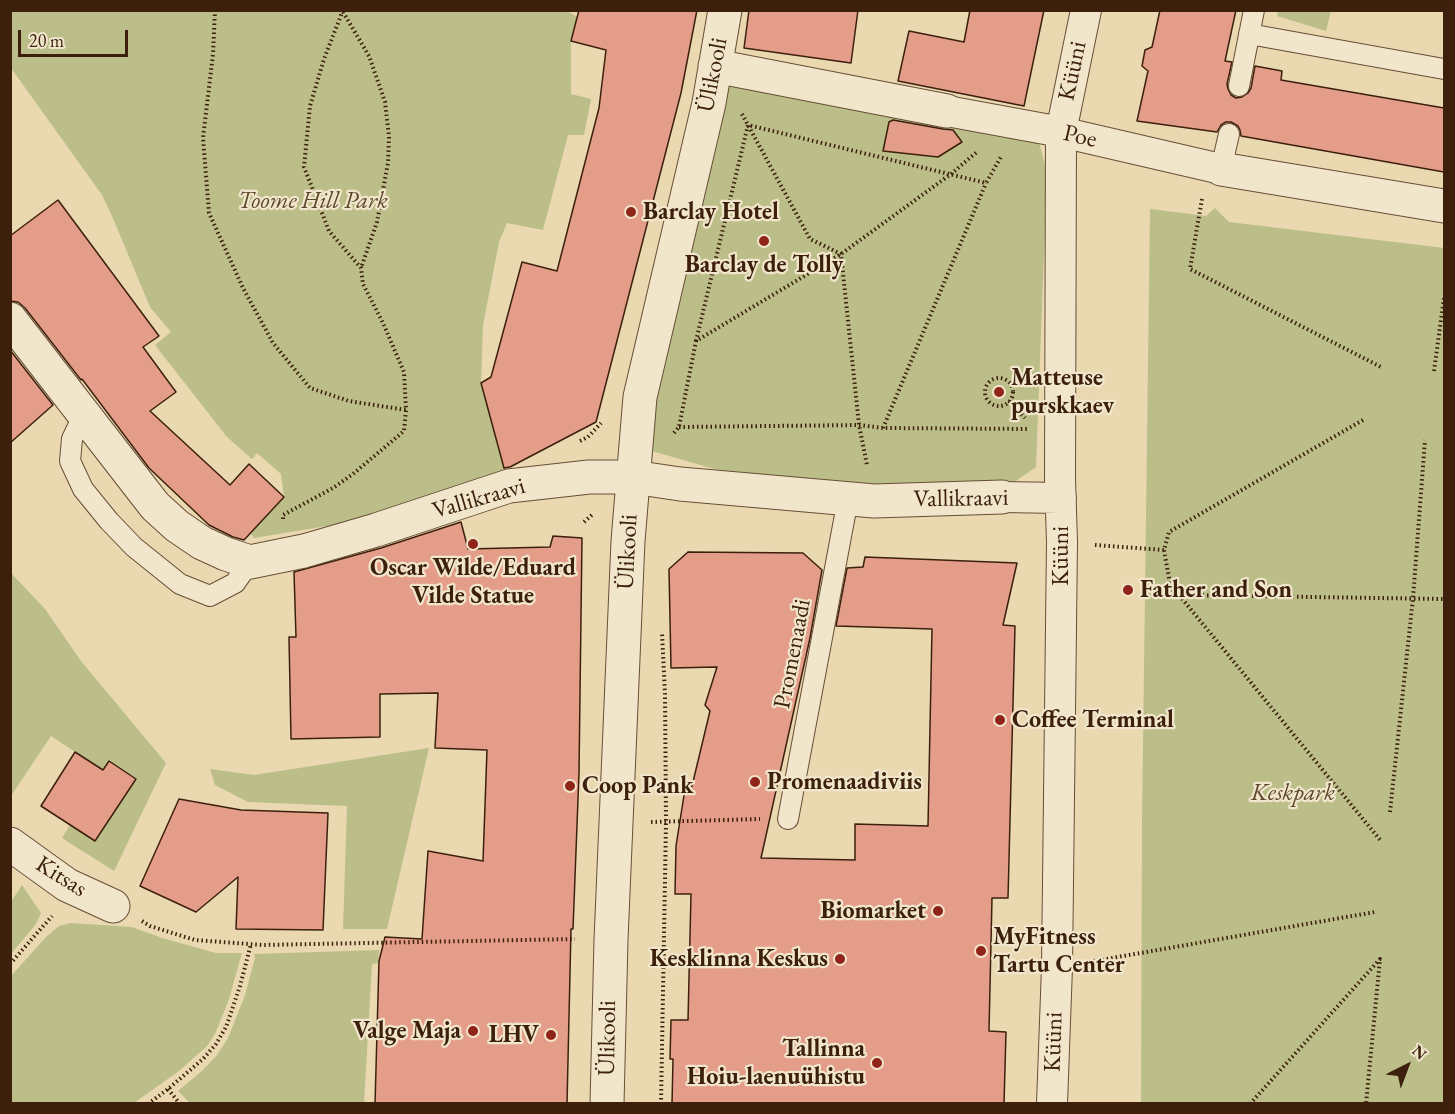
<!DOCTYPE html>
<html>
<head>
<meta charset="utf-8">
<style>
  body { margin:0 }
  #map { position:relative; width:1455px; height:1114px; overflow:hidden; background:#e9d8b0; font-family:"EB Garamond",serif }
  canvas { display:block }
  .frame { position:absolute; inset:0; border:12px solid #3c200c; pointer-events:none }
  .north { position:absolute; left:1377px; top:1036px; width:60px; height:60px; -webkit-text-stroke:4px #f1e6cc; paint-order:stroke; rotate:42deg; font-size:16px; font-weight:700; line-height:24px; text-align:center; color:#3c200c }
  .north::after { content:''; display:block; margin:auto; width:21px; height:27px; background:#3c200c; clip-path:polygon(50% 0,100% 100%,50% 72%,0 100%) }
  .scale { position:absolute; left:18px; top:30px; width:110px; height:27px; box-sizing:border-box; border:3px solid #3c200c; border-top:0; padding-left:8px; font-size:18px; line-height:21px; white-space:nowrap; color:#3c200c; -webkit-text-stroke:4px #f1e6cc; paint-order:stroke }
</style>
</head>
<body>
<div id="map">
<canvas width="1455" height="1114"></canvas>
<div class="frame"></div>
<div class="north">N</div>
<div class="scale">20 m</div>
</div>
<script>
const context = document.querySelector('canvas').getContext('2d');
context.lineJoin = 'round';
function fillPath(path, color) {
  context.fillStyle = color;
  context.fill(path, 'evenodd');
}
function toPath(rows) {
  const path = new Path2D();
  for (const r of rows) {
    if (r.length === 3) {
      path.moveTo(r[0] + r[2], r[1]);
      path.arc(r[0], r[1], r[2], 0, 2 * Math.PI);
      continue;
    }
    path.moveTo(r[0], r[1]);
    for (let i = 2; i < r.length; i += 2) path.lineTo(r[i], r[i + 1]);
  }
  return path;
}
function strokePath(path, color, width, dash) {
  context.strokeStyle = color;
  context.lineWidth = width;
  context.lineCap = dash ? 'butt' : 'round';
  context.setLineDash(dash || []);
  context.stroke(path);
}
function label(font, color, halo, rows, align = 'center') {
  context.font = font + ' "EB Garamond",serif';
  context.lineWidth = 4.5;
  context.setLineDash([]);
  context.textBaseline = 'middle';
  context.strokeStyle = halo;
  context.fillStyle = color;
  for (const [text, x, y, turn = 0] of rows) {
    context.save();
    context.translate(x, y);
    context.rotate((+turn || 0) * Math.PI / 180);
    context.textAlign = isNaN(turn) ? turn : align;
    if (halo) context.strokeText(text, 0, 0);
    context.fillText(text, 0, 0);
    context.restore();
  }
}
fillPath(toPath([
  [566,10,577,17,571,41,571,94,591,99,584,135,568,135,543,230,507,223,499,242,483,325,481,383,505,470,449,496,363,520,254,538,250,533,284,497,281,474,257,453,252,459,227,437,155,345,171,332,150,307,112,216,102,195,11,68,10,11],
  [1278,11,1278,10,1331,11,1326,31,1277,16],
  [730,76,1035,127,1047,172,1036,467,1013,483,933,482,852,490,766,484,645,449],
  [1215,208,1229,222,1444,248,1444,1103,1141,1103,1142,822,1150,209,1206,216],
  [11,573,45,609,81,661,166,763,114,871,62,838,70,825,95,841,135,778,109,761,103,770,51,736,11,796],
  [429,748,387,929,343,929,347,806,248,802,215,785,210,769,254,775],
  [22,885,41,913,36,924,11,954,11,902],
  [70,923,132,927,162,938,216,953,242,953,228,1002,215,1034,207,1046,179,1071,134,1103,11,1103,11,976,46,937,59,926],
  [379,950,378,963,372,964,364,1103,190,1103,178,1091,203,1070,217,1055,228,1038,245,995,255,958,254,954]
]), '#bbbe88');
const building = toPath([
  [579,10,697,10,681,93,596,422,510,467,504,468,481,383,491,377,522,262,557,271,599,108,606,50,571,41,579,10],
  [749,10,858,10,851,63,744,48,749,10],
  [970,10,1044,10,1024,106,898,81,909,31,964,42,970,10],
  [1160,10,1236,10,1225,61,1232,62,1227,84,1228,89,1231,95,1236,98,1242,97,1248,93,1251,88,1255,66,1282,71,1281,80,1444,108,1444,172,1241,136,1240,130,1238,126,1231,122,1226,122,1221,125,1217,132,1137,121,1148,71,1142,66,1145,50,1152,47,1160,10],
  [893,120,943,129,953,130,962,142,938,157,883,151,889,122,893,120],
  [58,200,159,336,143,347,176,392,150,411,230,485,249,464,284,497,244,540,233,537,209,525,149,468,82,379,81,380,25,308,18,302,10,301,10,236,58,200],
  [10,350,53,405,10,443,10,350],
  [461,522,468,549,550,547,553,536,582,538,579,773,573,929,571,929,567,1104,375,1104,379,961,385,937,422,939,428,851,483,861,487,750,435,748,438,693,380,694,380,737,291,739,289,637,296,637,294,572,381,548,461,522],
  [688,552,803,553,822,570,810,638,761,858,855,860,855,824,928,826,932,629,836,626,847,568,863,567,865,557,1017,563,1003,625,1015,626,1008,898,992,898,989,1031,1006,1032,1004,1104,672,1104,673,1059,670,1059,671,1020,688,1020,691,894,675,894,676,846,685,789,692,786,710,711,705,705,717,667,671,668,669,569,688,552],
  [75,752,103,770,109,761,136,779,95,841,41,806,75,752],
  [179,799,241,810,328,813,323,930,236,929,238,877,196,912,140,886,179,799]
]);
fillPath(building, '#e49d89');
strokePath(building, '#3c200c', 1.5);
const service = toPath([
  [1249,34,1444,69],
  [1239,86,1254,10],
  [1221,169,1229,134],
  [84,414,72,439,70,461,83,489,109,521,134,547,180,584,210,596,235,583,250,562],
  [788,819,848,499]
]);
const pedestrian = toPath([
  [947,111,1061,132,1221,169],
  [1002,497,1061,498],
  [1052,1104,1057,967,1062,542,1060,479,1061,132,1086,10]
]);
const minor = toPath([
  [715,66,947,111],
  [1221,169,1444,206],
  [10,319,155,506,177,526,202,543,226,554,250,562,304,551,376,530,509,486,589,477,633,477,680,484,874,501,1002,497],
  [10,844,67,885,113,906],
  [607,1104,611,940,628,541,640,397,709,103,725,10]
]);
strokePath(service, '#674e35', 22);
strokePath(pedestrian, '#674e35', 32);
strokePath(minor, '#674e35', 35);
strokePath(toPath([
  [215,10,213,54,203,138,209,213,243,288,273,343,310,388,349,401,406,410,404,372,383,323,363,284,361,268,329,231,304,167,310,106,324,59,343,10],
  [343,12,369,56,385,102,389,137,388,163,377,222,361,268],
  [742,114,810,239,841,254,859,425,867,465],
  [1202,199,1190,269,1381,367],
  [696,341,748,125,986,183,1002,155],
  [1434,371,1444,298],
  [999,392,14],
  [1009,401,1025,418],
  [1363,420,1169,532,1164,550,1171,589,1179,595,1381,841],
  [679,427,859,425,883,428,1027,429],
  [883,428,986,183],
  [674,433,679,427,696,341,841,254,951,174,978,151],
  [580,441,588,437,601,423],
  [283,519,283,515,333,488,353,474,404,431,406,410],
  [584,522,594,513],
  [1095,545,1164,550],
  [1180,595,1444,599],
  [1390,812,1413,598,1425,440],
  [651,822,760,819],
  [142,921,150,926,195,940,262,945,575,939],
  [1089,962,1375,912],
  [10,964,52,916],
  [168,1089,180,1104],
  [148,1104,168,1089,203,1059,216,1044,226,1027,240,986,251,944],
  [661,1104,666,822,665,694,662,633],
  [1250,1104,1380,959,1366,1104]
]), '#3c200c', 4, [1.5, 3]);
strokePath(service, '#f1e6cc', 20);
strokePath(pedestrian, '#f1e6cc', 30);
strokePath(minor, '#f1e6cc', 33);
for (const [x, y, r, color] of [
  [631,212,6,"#8f2418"],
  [764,241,6,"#8f2418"],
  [999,392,6,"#8f2418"],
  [473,544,6,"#8f2418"],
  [1128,590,6,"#8f2418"],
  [1000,720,6,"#8f2418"],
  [755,782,6,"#8f2418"],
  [570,786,6,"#8f2418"],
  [938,911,6,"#8f2418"],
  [981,951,6,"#8f2418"],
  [840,959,6,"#8f2418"],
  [473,1031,6,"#8f2418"],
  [551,1035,6,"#8f2418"],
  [877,1063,6,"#8f2418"]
]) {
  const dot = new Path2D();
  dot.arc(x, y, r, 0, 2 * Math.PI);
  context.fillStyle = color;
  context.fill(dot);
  strokePath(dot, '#f1e6cc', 2);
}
label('24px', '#3c200c', '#f1e6cc', [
  ["Küüni",1073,71,-78],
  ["Ülikooli",713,75,-79],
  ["Poe",1080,137,13],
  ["Vallikraavi",479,499,-16],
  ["Vallikraavi",961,499,-1],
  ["Ülikooli",628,552,-87],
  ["Küüni",1061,556,-90],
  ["Promenaadi",793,654,-79],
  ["Kitsas",61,877,32],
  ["Ülikooli",608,1038,-89],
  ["Küüni",1054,1042,-88]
]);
label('italic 24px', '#5c482b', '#f1e6cc', [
  ["Toome Hill Park",313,201],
  ["Keskpark",1293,793]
]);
label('bold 24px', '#3c200c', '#f1e6cc', [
  ["Barclay Hotel",643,212],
  ["Barclay de Tolly",764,265,"center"],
  ["Matteuse",1011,378],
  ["purskkaev",1011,406],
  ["Oscar Wilde/Eduard",473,568,"center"],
  ["Vilde Statue",473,596,"center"],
  ["Father and Son",1140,590],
  ["Coffee Terminal",1012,720],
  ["Promenaadiviis",767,782],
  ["Coop Pank",582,786],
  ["Biomarket",926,911,"right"],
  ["MyFitness",993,937],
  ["Tartu Center",993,965],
  ["Kesklinna Keskus",828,959,"right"],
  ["Valge Maja",461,1031,"right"],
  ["LHV",539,1035,"right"],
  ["Tallinna",865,1049,"right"],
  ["Hoiu-laenuühistu",865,1077,"right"]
], 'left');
</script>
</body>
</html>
